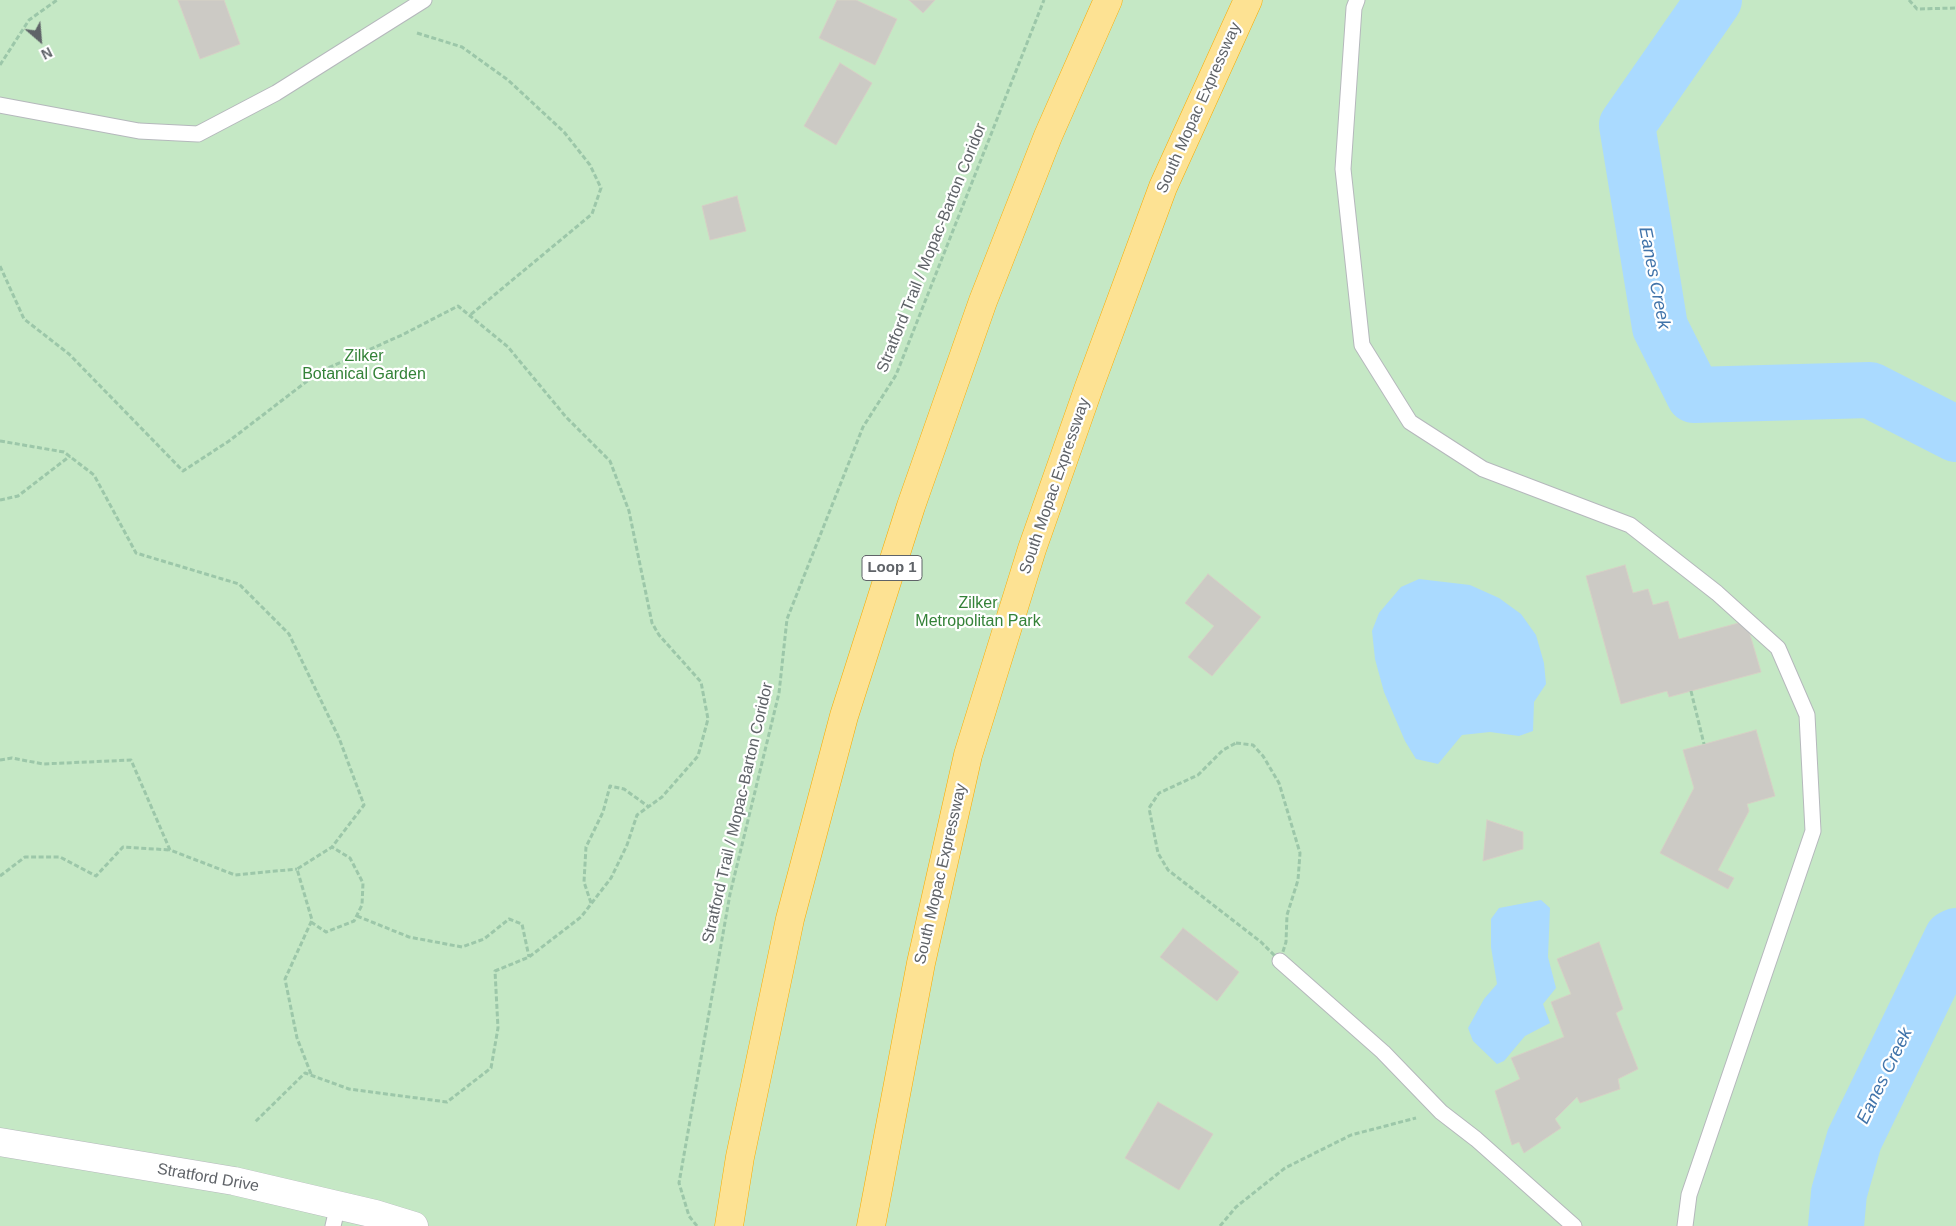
<!DOCTYPE html>
<html>
<head>
<meta charset="utf-8">
<style>
  body { margin:0 }
  #map { position:relative; width:1956px; height:1226px; overflow:hidden; background:#f1efe8; font-family:Helvetica,sans-serif }
  canvas { display:block }
  .north { position:absolute; left:15px; top:15px; width:50px; height:50px; -webkit-text-stroke:4px #fff; paint-order:stroke; rotate:153deg; font-size:14px; font-weight:700; line-height:20px; text-align:center; color:#5f6368 }
  .north::after { content:''; display:block; margin:auto; width:18px; height:22px; background:#5f6368; clip-path:polygon(50% 0,100% 100%,50% 72%,0 100%) }
</style>
</head>
<body>
<div id="map">
<canvas width="1956" height="1226"></canvas>
<div class="north">N</div>
</div>
<script>
const context = document.querySelector('canvas').getContext('2d');
context.lineJoin = 'round';
function fillPath(path, color) {
  context.fillStyle = color;
  context.fill(path, 'evenodd');
}
function toPath(rows) {
  const path = new Path2D();
  for (const r of rows) {
    path.moveTo(r[0], r[1]);
    for (let i = 2; i < r.length; i += 2) path.lineTo(r[i], r[i + 1]);
  }
  return path;
}
function strokePath(path, color, width, dash) {
  context.strokeStyle = color;
  context.lineWidth = width;
  context.lineCap = dash ? 'butt' : 'round';
  context.setLineDash(dash || []);
  context.stroke(path);
}
function label(font, color, halo, rows, align = 'center') {
  context.font = font + ' Helvetica,sans-serif';
  context.lineWidth = 4.5;
  context.setLineDash([]);
  context.textBaseline = 'middle';
  context.strokeStyle = halo;
  context.fillStyle = color;
  for (const [text, x, y, turn = 0] of rows) {
    context.save();
    context.translate(x, y);
    context.rotate((+turn || 0) * Math.PI / 180);
    context.textAlign = isNaN(turn) ? turn : align;
    if (halo) context.strokeText(text, 0, 0);
    context.fillText(text, 0, 0);
    context.restore();
  }
}
fillPath(toPath([
  [0,0,1956,0,1956,1226,0,1226]
]), '#c5e8c5');
fillPath(toPath([
  [1842,1200,1852,1226,1841,1226]
]), '#fbf3d9');
fillPath(toPath([
  [1419,579,1470,585,1499,598,1521,614,1536,635,1544,663,1546,684,1534,702,1533,731,1519,736,1490,732,1462,735,1438,764,1416,759,1405,741,1384,692,1375,659,1372,631,1379,613,1401,587],
  [1541,900,1550,908,1548,957,1556,988,1543,1004,1550,1023,1525,1036,1504,1061,1497,1064,1473,1041,1468,1028,1484,999,1497,984,1491,947,1491,919,1499,908],
  [1909,1026,1877,1122,1842,1200,1841,1226,1829,1226,1843,1138]
]), '#aadaff');
strokePath(toPath([
  [1714,0,1627,125,1660,327,1694,395,1870,390,1956,434],
  [1836,1226,1839,1193,1854,1140,1952,938,1956,936]
]), '#aadaff', 56);
const building = toPath([
  [178,0,224,0,240,44,200,59,178,0],
  [837,0,856,0,897,19,875,65,819,38,837,0],
  [909,0,935,0,923,13,909,0],
  [840,63,872,83,836,145,804,126,840,63],
  [737,196,746,231,710,240,702,206,737,196],
  [1625,565,1633,593,1648,589,1653,605,1668,601,1679,639,1746,621,1761,672,1669,697,1667,691,1621,704,1586,576,1625,565],
  [1208,574,1261,617,1212,676,1188,657,1214,626,1185,603,1208,574],
  [1756,730,1775,796,1747,804,1749,811,1718,870,1734,878,1728,889,1660,853,1694,788,1683,750,1756,730],
  [1487,820,1523,832,1523,849,1483,861,1487,820],
  [1183,928,1239,972,1217,1001,1160,957,1183,928],
  [1599,942,1623,1009,1616,1013,1638,1069,1618,1079,1620,1089,1580,1103,1577,1097,1555,1119,1561,1128,1524,1153,1519,1142,1512,1145,1495,1091,1520,1079,1511,1058,1564,1037,1551,1002,1571,994,1557,959,1599,942],
  [1158,1102,1213,1134,1179,1190,1125,1158,1158,1102]
]);
fillPath(building, '#cccac5');
strokePath(building, '#d6d1c6', 1);
const service = toPath([
  [1357,0,1354,8,1343,169,1362,345,1410,422,1483,469,1630,525,1717,593,1778,648,1807,715,1813,831,1689,1195,1685,1226],
  [0,105,139,131,198,134,276,93,424,0],
  [1280,961,1383,1052,1441,1112,1476,1139,1574,1226],
  [333,1226,338,1205]
]);
const tertiary = toPath([
  [0,1142,234,1181,375,1214,414,1226]
]);
const motorway = toPath([
  [729,1226,740,1157,790,919,844,716,911,506,983,301,1048,136,1108,0],
  [871,1226,921,963,968,755,1032,549,1089,387,1163,187,1248,0]
]);
strokePath(service, '#b5b8bc', 17);
strokePath(tertiary, '#b5b8bc', 29);
strokePath(motorway, '#f9ab00', 29);
strokePath(toPath([
  [1909,0,1917,9,1956,8],
  [417,33,462,47,508,80,564,132,590,165,601,188,592,214,469,316],
  [0,65,29,20,57,0],
  [0,266,24,319,69,354,183,471,229,441,319,372,402,335,458,306,508,347,566,417,610,461,629,511,652,623,659,635,701,682,708,719,698,756,662,797,637,815,627,845,611,878,581,917,529,957,495,971,498,1028,491,1068,447,1102,349,1089,305,1073,254,1123],
  [0,441,64,452,94,475,136,553,239,584,289,634,339,738,364,805,332,847,297,869,312,920,285,979,297,1038,311,1074],
  [0,500,18,496,70,456],
  [1691,691,1704,744],
  [1236,743,1253,745,1263,756,1279,783,1300,853,1298,880,1287,915,1286,942,1280,961,1261,942,1168,870,1158,853,1149,808,1159,793,1198,775,1223,750,1236,743],
  [0,760,12,758,43,764,131,760,170,850,235,875,297,869],
  [0,876,25,857,60,857,96,876,123,847,170,850],
  [591,903,584,882,586,847,603,812,610,786,624,789,649,807],
  [357,916,409,937,462,947,484,939,509,919,522,924,529,957],
  [311,922,326,932,354,921,362,905,363,883,350,858,332,847],
  [697,1226,689,1216,679,1183,730,894,779,693,787,619,863,427,896,375,1044,0],
  [1220,1226,1236,1207,1285,1168,1351,1135,1416,1118]
]), '#9cc7a9', 3, [5, 2.5]);
strokePath(service, '#fff', 15);
strokePath(tertiary, '#fff', 28);
strokePath(motorway, '#fde293', 28);
for (const [x, y, w] of [
  [892,568,60]
]) {
  const box = new Path2D();
  box.roundRect(x - w / 2, y - 12.5, w, 25, 4);
  context.fillStyle = '#fff';
  context.fill(box);
  strokePath(box, '#5f6368', 1);
}
label('bold 15px', '#5f6368', null, [
  ["Loop 1",892,568]
]);
label('16px', '#5f6368', '#fff', [
  ["South Mopac Expressway",1199,108,-66],
  ["Stratford Trail / Mopac-Barton Coridor",932,248,-68],
  ["South Mopac Expressway",1055,486,-71],
  ["Stratford Trail / Mopac-Barton Coridor",738,813,-77],
  ["South Mopac Expressway",941,874,-77],
  ["Stratford Drive",208,1178,10]
]);
label('16px', '#348238', '#fff', [
  ["Zilker",364,357],
  ["Botanical Garden",364,375],
  ["Zilker",978,604],
  ["Metropolitan Park",978,622]
]);
label('italic 18px', '#4174aa', '#fff', [
  ["Eanes Creek",1654,278,79],
  ["Eanes Creek",1885,1076,-64]
]);
</script>
</body>
</html>
